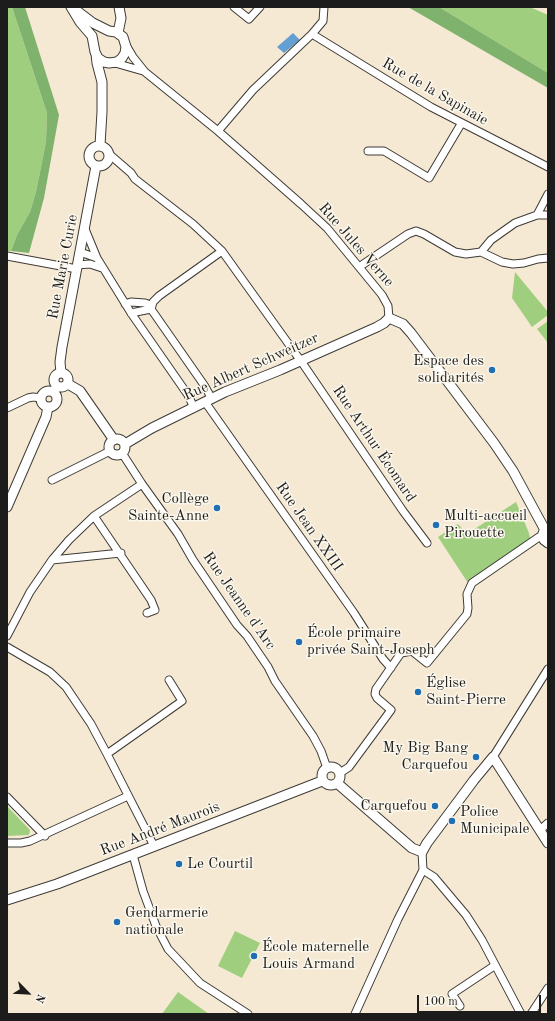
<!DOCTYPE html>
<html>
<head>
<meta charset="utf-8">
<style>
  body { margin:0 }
  #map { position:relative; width:555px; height:1021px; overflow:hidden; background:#f6e9d3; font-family:"Old Standard TT",serif }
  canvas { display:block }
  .frame { position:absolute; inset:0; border:8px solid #1c1c1c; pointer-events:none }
  .north { position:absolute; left:8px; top:973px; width:40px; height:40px; -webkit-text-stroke:3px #fbf7ec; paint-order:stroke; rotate:114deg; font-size:11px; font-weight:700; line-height:16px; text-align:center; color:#1c1c1c }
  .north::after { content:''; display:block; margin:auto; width:14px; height:18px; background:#1c1c1c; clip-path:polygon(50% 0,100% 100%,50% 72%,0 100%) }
  .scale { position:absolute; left:417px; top:995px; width:124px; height:18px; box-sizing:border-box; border:2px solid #1c1c1c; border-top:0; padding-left:5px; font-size:12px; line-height:14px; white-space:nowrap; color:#1c1c1c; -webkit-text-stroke:3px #fbf7ec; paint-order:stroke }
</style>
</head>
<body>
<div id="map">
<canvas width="555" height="1021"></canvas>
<div class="frame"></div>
<div class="north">N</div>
<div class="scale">100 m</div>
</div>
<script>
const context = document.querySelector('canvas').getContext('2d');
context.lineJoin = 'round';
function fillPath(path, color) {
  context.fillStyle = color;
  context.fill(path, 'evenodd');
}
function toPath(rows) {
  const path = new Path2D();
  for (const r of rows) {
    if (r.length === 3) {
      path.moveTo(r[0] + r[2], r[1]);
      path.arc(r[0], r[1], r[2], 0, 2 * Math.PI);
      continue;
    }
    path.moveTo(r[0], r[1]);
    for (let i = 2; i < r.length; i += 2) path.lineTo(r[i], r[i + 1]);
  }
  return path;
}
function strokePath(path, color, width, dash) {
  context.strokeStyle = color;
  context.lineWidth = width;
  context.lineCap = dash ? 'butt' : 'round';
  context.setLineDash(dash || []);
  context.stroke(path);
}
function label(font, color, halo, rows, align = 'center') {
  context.font = font + ' "Old Standard TT",serif';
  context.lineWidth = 3;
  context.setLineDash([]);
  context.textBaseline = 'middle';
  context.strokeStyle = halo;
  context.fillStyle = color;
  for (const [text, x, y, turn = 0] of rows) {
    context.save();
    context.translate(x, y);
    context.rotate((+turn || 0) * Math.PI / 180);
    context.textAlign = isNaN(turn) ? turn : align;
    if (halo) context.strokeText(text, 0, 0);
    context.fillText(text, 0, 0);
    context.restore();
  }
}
fillPath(toPath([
  [7,7,12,7,47,113,46,142,36,192,30,212,17,235,11,251,7,251],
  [439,7,530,7,548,15,548,73],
  [515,272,548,312,548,315,532,327,512,298],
  [548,321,548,343,537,329],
  [516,502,529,533,530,538,526,543,468,583,438,537,458,524,467,534],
  [7,806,30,830,29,835,7,836],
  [235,931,260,943,242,978,218,966],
  [178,992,209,1014,162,1014]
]), '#9fcf7e');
fillPath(toPath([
  [12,7,25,7,59,115,44,198,29,253,11,251,17,235,30,212,36,192,46,142,47,113],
  [408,7,439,7,548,73,548,88]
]), '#7fb26d');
fillPath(toPath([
  [293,33,300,40,284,53,277,47]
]), '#649fd4');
const street = toPath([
  [234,7,249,19,260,7],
  [312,34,431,107,548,167],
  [126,45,133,57,145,72,218,131,301,204,327,228,382,295,388,306,389,318],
  [115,63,143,71],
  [218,131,253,90,312,34,323,21,324,7],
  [368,151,384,151,429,178,461,124],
  [109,154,131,173,135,179,193,224,222,251,303,364,403,511,427,543],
  [537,215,548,194],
  [85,229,97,258],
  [80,252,97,258,131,313,188,395,194,408],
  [481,252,502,262,513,264,524,263,538,259,548,258],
  [7,256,77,269],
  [77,265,90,264,102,268],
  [359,267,408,234,416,231,424,234,455,252,466,254,481,252,491,240,515,223,537,215,548,215],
  [125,304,131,302,145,303,152,306],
  [151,309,204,385,212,399],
  [151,309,153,302,159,296,222,251],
  [131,313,151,309],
  [205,402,354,613,383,659,391,668],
  [7,408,28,398,33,397,41,398],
  [122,453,142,484,178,534,193,560,237,625,247,636,268,667,275,681,313,736,321,751,327,768],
  [52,480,110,451],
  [94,516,151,600,155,610,147,613],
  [52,560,121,553],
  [7,636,30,592,52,560,69,540,94,516,142,484],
  [7,647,50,672,66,687,91,724,107,754,154,846],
  [107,754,182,701,169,680],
  [493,757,548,669],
  [340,773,349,767,391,710,377,698,375,694,376,689,401,653,412,651,427,663,467,614,468,608,467,594,472,583,539,537,543,537],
  [7,797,45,836],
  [540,830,548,823],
  [7,843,21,843,30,841,128,796],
  [133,855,143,891,156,926,168,949,200,983,248,1014],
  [423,870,434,877,466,915,482,940,521,1014],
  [460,1006,452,994,494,966],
  [355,1014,398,919,423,870,422,852],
  [531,1014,548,988]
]);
const secondary = toPath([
  [71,7,80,22,92,36,95,52,98,58,104,62,109,63,117,62,122,58,125,53,126,47,123,37,116,32,109,31,93,23,72,7],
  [118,33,121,18,119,7],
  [96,54,97,63,102,82,102,112,100,145],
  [99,156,10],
  [61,380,7],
  [61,373,60,362,62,347,96,166],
  [68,384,80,391,114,440],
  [49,399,8],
  [117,447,8],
  [125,444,152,428,225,392,280,370,377,327,384,323,389,318,403,324,411,333,494,443,513,471,545,530],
  [7,507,46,417,48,407],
  [548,528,544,531,542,536,544,540,548,543],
  [331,776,9],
  [337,783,412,848,422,852,427,843,474,780,493,757,548,843],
  [7,900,57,884,322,781]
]);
strokePath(street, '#3d3b37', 9);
strokePath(secondary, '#3d3b37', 11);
strokePath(street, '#fff', 7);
strokePath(secondary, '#fff', 9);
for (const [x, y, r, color] of [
  [492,370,4,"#1f6fb2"],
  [217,508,4,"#1f6fb2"],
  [436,525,4,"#1f6fb2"],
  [299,642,4,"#1f6fb2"],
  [418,692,4,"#1f6fb2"],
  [476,757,4,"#1f6fb2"],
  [435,806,4,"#1f6fb2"],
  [452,821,4,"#1f6fb2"],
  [179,864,4,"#1f6fb2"],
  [117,922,4,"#1f6fb2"],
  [254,956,4,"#1f6fb2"]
]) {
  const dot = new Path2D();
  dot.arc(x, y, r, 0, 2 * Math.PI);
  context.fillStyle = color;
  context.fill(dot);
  strokePath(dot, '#fbf7ec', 1.5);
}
label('15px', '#1c1c1c', '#fbf7ec', [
  ["Rue de la Sapinaie",435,92,30],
  ["Rue Jules Verne",356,245,49],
  ["Rue Marie Curie",63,267,-79],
  ["Rue Albert Schweitzer",251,367,-24],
  ["Rue Arthur Écomard",374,444,56],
  ["Rue Jean XXIII",309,527,55],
  ["Rue Jeanne d'Arc",239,601,55],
  ["Rue André Maurois",160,829,-21]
]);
label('15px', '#1c1c1c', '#fbf7ec', [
  ["Espace des",484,361,"right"],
  ["solidarités",484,378,"right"],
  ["Collège",209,499,"right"],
  ["Sainte-Anne",209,516,"right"],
  ["Multi-accueil",444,516],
  ["Pirouette",444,533],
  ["École primaire",307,633],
  ["privée Saint-Joseph",307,650],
  ["Église",426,683],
  ["Saint-Pierre",426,700],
  ["My Big Bang",468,748,"right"],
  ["Carquefou",468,765,"right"],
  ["Carquefou",427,806,"right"],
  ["Police",460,812],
  ["Municipale",460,829],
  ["Le Courtil",187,864],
  ["Gendarmerie",125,913],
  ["nationale",125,930],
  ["École maternelle",262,947],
  ["Louis Armand",262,964]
], 'left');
</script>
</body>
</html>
